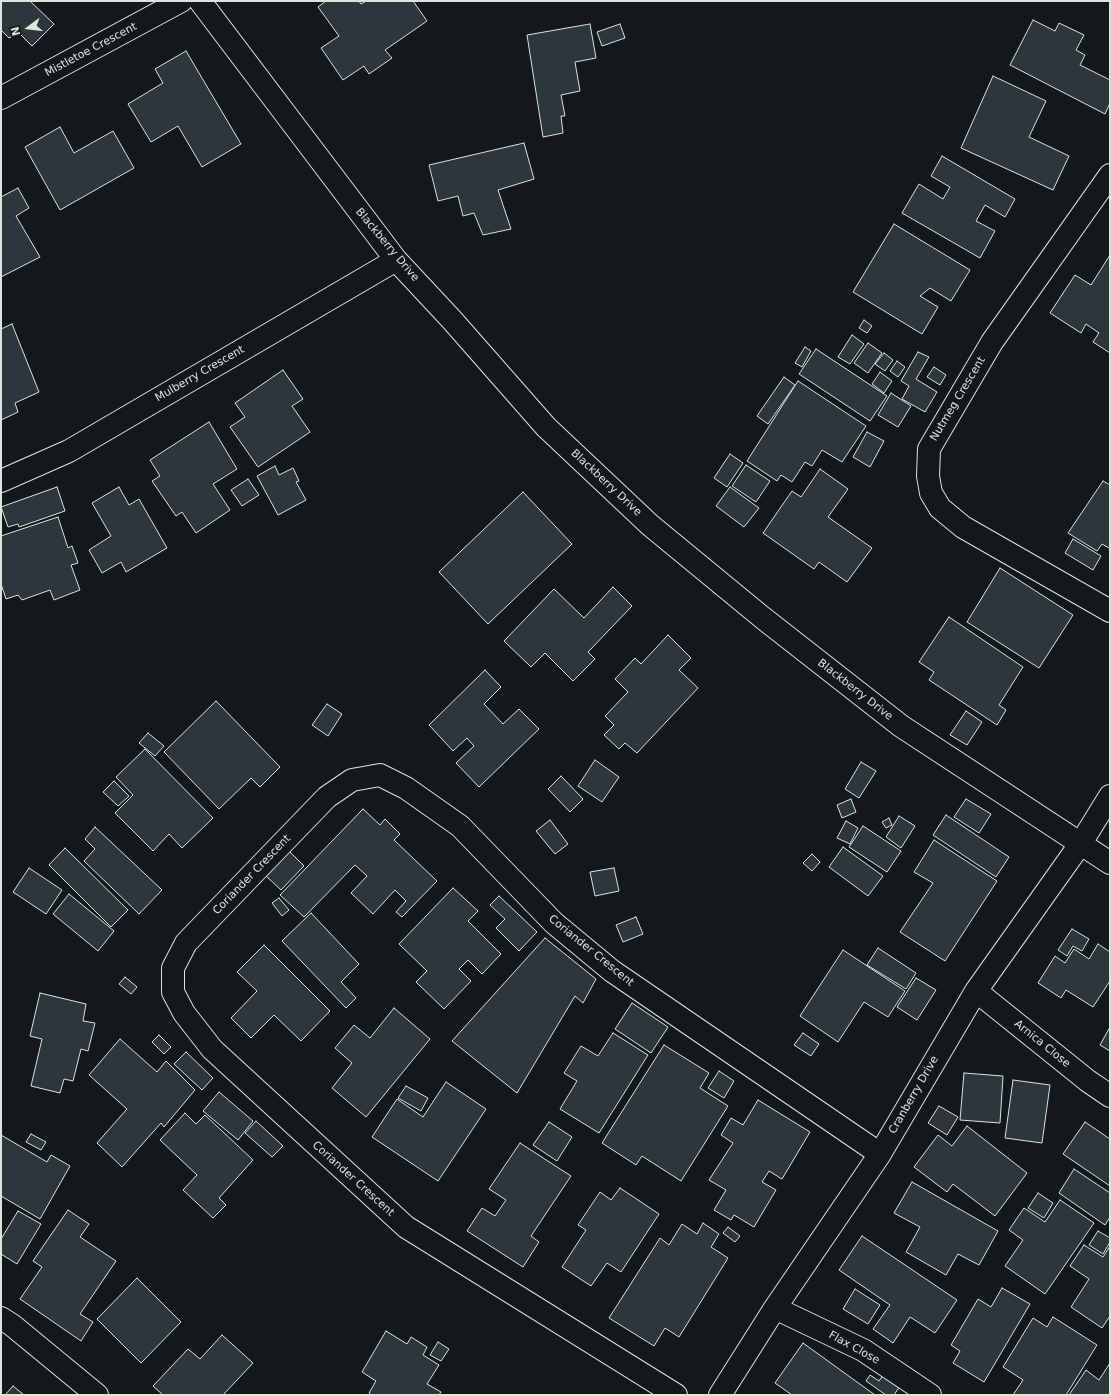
<!DOCTYPE html>
<html>
<head>
<meta charset="utf-8">
<style>
  body { margin:0 }
  #map { position:relative; width:1111px; height:1396px; overflow:hidden; background:#14181c; font-family:"DejaVu Sans",sans-serif }
  canvas { display:block }
  .frame { position:absolute; inset:0; border:2px solid #d8e6dc; pointer-events:none }
  .north { position:absolute; left:8px; top:8px; width:40px; height:40px; -webkit-text-stroke:3px #14181c; paint-order:stroke; rotate:255deg; font-size:11px; font-weight:700; line-height:16px; text-align:center; color:#d8e6dc }
  .north::after { content:''; display:block; margin:auto; width:14px; height:18px; background:#d8e6dc; clip-path:polygon(50% 0,100% 100%,50% 72%,0 100%) }
</style>
</head>
<body>
<div id="map">
<canvas width="1111" height="1396"></canvas>
<div class="frame"></div>
<div class="north">N</div>
</div>
<script>
const context = document.querySelector('canvas').getContext('2d');
context.lineJoin = 'round';
function fillPath(path, color) {
  context.fillStyle = color;
  context.fill(path, 'evenodd');
}
function toPath(rows) {
  const path = new Path2D();
  for (const r of rows) {
    path.moveTo(r[0], r[1]);
    for (let i = 2; i < r.length; i += 2) path.lineTo(r[i], r[i + 1]);
  }
  return path;
}
function strokePath(path, color, width, dash) {
  context.strokeStyle = color;
  context.lineWidth = width;
  context.lineCap = dash ? 'butt' : 'round';
  context.setLineDash(dash || []);
  context.stroke(path);
}
function label(font, color, halo, rows, align = 'center') {
  context.font = font + ' "DejaVu Sans",sans-serif';
  context.lineWidth = 3;
  context.setLineDash([]);
  context.textBaseline = 'middle';
  context.strokeStyle = halo;
  context.fillStyle = color;
  for (const [text, x, y, turn = 0] of rows) {
    context.save();
    context.translate(x, y);
    context.rotate((+turn || 0) * Math.PI / 180);
    context.textAlign = isNaN(turn) ? turn : align;
    if (halo) context.strokeText(text, 0, 0);
    context.fillText(text, 0, 0);
    context.restore();
  }
}
const building = toPath([
  [1,1,30,1,54,24,32,46,19,33,9,38,1,30,1,1],
  [326,1,359,1,361,4,366,1,413,1,427,21,385,50,392,58,369,74,364,66,343,80,321,48,339,36,318,7,326,1],
  [1033,20,1055,31,1059,23,1084,35,1076,50,1085,55,1080,65,1110,80,1110,103,1105,114,1010,65,1033,20],
  [590,24,596,58,575,62,580,91,561,95,565,116,561,116,563,133,543,137,527,35,590,24],
  [620,24,625,38,602,46,597,32,620,24],
  [186,51,241,144,202,167,178,126,151,142,128,104,163,83,155,69,186,51],
  [993,76,1046,101,1029,137,1069,156,1053,190,961,148,993,76],
  [60,127,74,153,113,131,134,168,60,210,25,147,60,127],
  [524,143,534,179,498,190,511,229,483,235,474,213,463,216,458,196,438,201,429,165,524,143],
  [942,156,1015,199,1005,217,985,205,976,221,995,231,980,258,902,213,919,184,943,199,950,187,931,176,942,156],
  [18,188,29,208,16,216,40,257,1,277,1,197,18,188],
  [894,224,970,270,951,301,930,288,920,296,938,307,922,334,853,292,894,224],
  [1110,255,1110,353,1093,342,1099,333,1086,324,1081,333,1050,313,1075,275,1091,285,1110,255],
  [864,320,872,326,867,333,859,328,864,320],
  [12,324,39,392,15,403,18,412,1,420,1,329,12,324],
  [852,335,864,344,850,364,838,357,852,335],
  [868,343,882,353,868,373,854,363,868,343],
  [805,347,811,351,802,367,795,363,805,347],
  [816,349,887,396,870,421,799,374,816,349],
  [918,352,929,357,916,379,937,392,925,412,902,399,909,386,901,381,918,352],
  [884,353,893,360,885,371,875,364,884,353],
  [897,361,905,367,898,377,890,371,897,361],
  [934,367,946,375,940,385,927,377,934,367],
  [283,370,303,399,292,406,310,432,258,467,230,427,245,417,235,403,283,370],
  [880,372,892,381,884,393,872,384,880,372],
  [784,377,795,385,768,424,757,416,784,377],
  [798,381,866,426,842,462,822,450,812,466,805,462,792,482,781,475,777,481,747,461,798,381],
  [891,393,911,406,898,427,878,415,891,393],
  [209,422,237,469,213,484,230,510,196,533,182,512,176,516,152,481,160,476,150,460,209,422],
  [867,432,884,441,870,467,853,457,867,432],
  [730,454,743,463,727,487,714,478,730,454],
  [746,465,770,481,756,502,732,486,746,465],
  [275,466,279,475,293,468,299,481,296,482,306,500,278,515,257,476,275,466],
  [820,469,848,489,828,517,872,548,847,582,819,562,814,569,763,533,792,491,801,497,820,469],
  [248,479,259,495,242,506,231,490,248,479],
  [1103,481,1110,485,1110,546,1109,548,1102,544,1097,551,1068,533,1103,481],
  [57,487,65,511,19,527,18,524,8,527,1,507,57,487],
  [119,487,129,505,139,499,167,548,126,572,121,562,102,573,89,550,111,536,92,503,119,487],
  [730,487,759,508,744,527,716,506,730,487],
  [523,492,572,544,488,624,439,572,523,492],
  [58,517,68,548,72,546,78,563,71,565,80,590,54,600,50,590,22,600,18,595,6,599,1,584,1,536,58,517],
  [1073,539,1101,556,1093,570,1065,553,1073,539],
  [1000,568,1073,615,1039,668,967,622,1000,568],
  [613,587,632,606,588,652,595,659,573,681,545,653,531,667,504,641,554,589,584,618,613,587],
  [949,617,1023,667,999,705,1006,710,997,725,929,680,934,672,919,662,949,617],
  [668,635,691,658,679,670,698,688,637,753,625,743,619,749,604,735,614,725,605,716,628,692,615,679,635,658,641,664,668,635],
  [485,670,501,687,484,704,503,724,519,709,539,729,479,787,456,763,474,746,467,738,453,751,429,725,485,670],
  [216,701,280,767,260,787,251,778,219,809,164,752,216,701],
  [327,704,342,714,328,736,312,725,327,704],
  [966,711,982,722,967,745,950,735,966,711],
  [148,733,164,746,155,756,139,743,148,733],
  [145,749,213,818,182,848,169,834,153,851,115,813,133,795,116,777,145,749],
  [595,760,619,777,602,802,578,786,595,760],
  [861,762,876,771,859,798,845,789,861,762],
  [561,776,583,799,570,812,548,789,561,776],
  [114,781,129,796,118,806,103,792,114,781],
  [851,799,856,812,842,818,837,805,851,799],
  [966,799,991,814,979,833,954,817,966,799],
  [363,809,380,825,385,819,400,834,394,840,437,881,402,917,396,912,406,901,395,890,373,914,351,893,367,876,355,865,304,917,280,895,363,809],
  [946,815,1009,857,996,877,933,835,946,815],
  [899,816,915,826,901,848,886,837,899,816],
  [889,818,892,825,886,828,882,822,889,818],
  [550,820,568,844,555,854,536,831,550,820],
  [846,821,858,828,850,844,837,838,846,821],
  [863,826,901,851,887,872,849,847,863,826],
  [95,827,162,890,139,914,84,861,95,849,85,839,95,827],
  [934,840,997,881,945,961,900,932,933,883,914,872,934,840],
  [843,847,883,876,868,896,829,867,843,847],
  [65,848,128,910,111,927,49,865,65,848],
  [289,851,304,866,281,890,265,875,289,851],
  [812,854,820,862,812,871,803,863,812,854],
  [29,868,62,890,46,914,13,892,29,868],
  [614,868,619,891,595,896,590,872,614,868],
  [453,888,478,911,468,921,501,954,482,974,468,960,459,969,471,981,444,1009,416,982,427,971,399,944,453,888],
  [69,894,114,931,98,951,53,914,69,894],
  [499,896,537,932,519,951,496,928,505,919,490,905,499,896],
  [279,898,289,910,282,916,272,903,279,898],
  [311,913,359,964,341,982,356,998,346,1008,282,941,311,913],
  [636,917,643,934,623,942,616,925,636,917],
  [1072,929,1089,939,1082,951,1073,946,1067,956,1058,950,1072,929],
  [545,938,596,979,583,1003,575,996,517,1093,452,1041,545,938],
  [1098,944,1110,952,1110,981,1093,1007,1066,990,1061,998,1038,983,1055,956,1065,963,1074,949,1089,959,1098,944],
  [264,945,330,1011,301,1041,274,1015,251,1038,231,1018,257,991,237,972,264,945],
  [878,948,916,973,906,989,867,965,878,948],
  [843,950,905,991,888,1017,864,1002,838,1042,800,1016,843,950],
  [125,977,137,987,131,994,119,984,125,977],
  [916,978,936,990,917,1020,897,1007,916,978],
  [40,993,86,1004,83,1021,95,1023,88,1051,81,1049,73,1081,64,1079,60,1093,31,1086,42,1039,30,1036,40,993],
  [632,1003,668,1027,651,1053,615,1029,632,1003],
  [394,1008,430,1039,366,1117,332,1088,352,1063,335,1048,354,1025,370,1038,394,1008],
  [1110,1027,1110,1051,1100,1045,1110,1027],
  [613,1033,648,1055,599,1133,560,1109,577,1081,564,1073,581,1046,598,1056,613,1033],
  [803,1033,819,1044,811,1056,794,1045,803,1033],
  [159,1035,171,1047,164,1054,152,1042,159,1035],
  [120,1039,157,1072,166,1061,195,1090,164,1127,161,1123,122,1167,97,1143,127,1109,89,1075,120,1039],
  [664,1045,709,1073,700,1088,728,1106,681,1181,642,1156,636,1165,602,1143,664,1045],
  [186,1052,213,1078,202,1090,174,1064,186,1052],
  [719,1071,734,1081,724,1098,708,1088,719,1071],
  [964,1073,1003,1076,1000,1123,960,1120,964,1073],
  [1013,1080,1050,1085,1042,1143,1005,1138,1013,1080],
  [446,1082,486,1109,438,1181,372,1137,397,1099,423,1117,446,1082],
  [406,1086,428,1098,421,1111,398,1098,406,1086],
  [219,1092,253,1121,238,1140,203,1111,219,1092],
  [758,1100,810,1132,782,1179,769,1171,762,1182,776,1190,754,1227,734,1215,731,1220,714,1210,726,1190,709,1180,733,1143,721,1135,731,1118,743,1125,758,1100],
  [939,1106,958,1117,947,1135,928,1123,939,1106],
  [185,1113,196,1124,205,1115,253,1160,219,1198,226,1205,213,1218,183,1190,197,1175,160,1140,185,1113],
  [256,1121,283,1146,272,1157,245,1133,256,1121],
  [549,1122,572,1137,557,1161,533,1145,549,1122],
  [1085,1122,1110,1139,1110,1186,1063,1154,1085,1122],
  [967,1126,1027,1173,995,1216,953,1184,947,1192,914,1167,938,1135,952,1146,967,1126],
  [31,1134,46,1142,41,1150,26,1142,31,1134],
  [1,1135,47,1162,51,1155,70,1166,40,1219,1,1196,1,1135],
  [520,1143,571,1176,531,1236,539,1242,523,1267,467,1231,482,1208,495,1216,506,1200,489,1189,520,1143],
  [1074,1169,1110,1193,1110,1217,1105,1225,1059,1193,1074,1169],
  [912,1182,998,1231,979,1265,958,1254,946,1275,906,1252,920,1227,894,1213,912,1182],
  [620,1188,659,1214,621,1272,607,1263,591,1286,562,1267,586,1230,578,1225,600,1192,611,1200,620,1188],
  [1038,1193,1053,1203,1044,1218,1028,1208,1038,1193],
  [1060,1200,1094,1223,1045,1294,1005,1266,1023,1240,1009,1230,1024,1208,1045,1222,1060,1200],
  [68,1210,89,1224,80,1237,116,1261,80,1314,93,1322,81,1341,20,1299,42,1267,33,1261,68,1210],
  [18,1211,41,1224,17,1264,1,1254,1,1239,18,1211],
  [703,1223,719,1234,711,1247,728,1258,679,1337,665,1328,654,1346,609,1318,660,1238,669,1245,682,1224,697,1234,703,1223],
  [728,1227,740,1236,735,1242,723,1233,728,1227],
  [1098,1231,1110,1238,1110,1242,1103,1254,1089,1245,1098,1231],
  [862,1236,957,1300,935,1333,910,1317,893,1343,873,1329,890,1305,839,1270,862,1236],
  [1084,1245,1103,1257,1110,1246,1110,1316,1102,1328,1071,1307,1089,1279,1070,1266,1084,1245],
  [137,1278,181,1322,141,1363,97,1319,137,1278],
  [1002,1288,1030,1304,984,1382,953,1363,960,1351,951,1345,978,1299,991,1307,1002,1288],
  [855,1289,880,1305,868,1324,843,1309,855,1289],
  [1053,1317,1097,1345,1066,1395,1013,1395,1023,1380,1003,1367,1033,1318,1047,1327,1053,1317],
  [386,1331,407,1344,411,1337,427,1347,423,1355,439,1365,427,1384,441,1392,439,1395,372,1395,369,1393,376,1381,362,1372,386,1331],
  [222,1335,253,1363,223,1395,163,1395,153,1386,188,1349,200,1359,222,1335],
  [438,1342,449,1349,441,1361,430,1355,438,1342],
  [803,1343,875,1395,792,1395,775,1383,803,1343],
  [1110,1363,1110,1395,1069,1395,1086,1370,1099,1380,1110,1363],
  [884,1374,900,1386,894,1395,886,1395,866,1381,870,1375,879,1381,884,1374],
  [13,1386,24,1395,5,1395,13,1386]
]);
fillPath(building, '#2c363c');
strokePath(building, '#d8e6dc', 1);
const minor = toPath([
  [200,1,396,260,452,320,546,427,650,525,763,618,901,726,1110,863],
  [1,98,181,1],
  [1110,175,992,342,929,449,928,476,931,493,940,508,963,527,1110,611],
  [1,481,69,451,396,260],
  [976,991,1088,1081,1110,1096],
  [775,1308,863,1350,930,1395],
  [1,1318,12,1325,97,1395],
  [676,1395,406,1227,212,1049,184,1013,173,992,173,968,186,943,327,797,352,780,380,775,406,788,460,826,554,923,612,971,880,1154],
  [720,1395,775,1308,880,1154,976,991,1081,843,1110,796]
]);
strokePath(minor, '#d8e6dc', 24);
strokePath(minor, '#14181c', 22);
label('11px', '#d8e6dc', '#14181c', [
  ["Mistletoe Crescent",91,50,-28],
  ["Blackberry Drive",387,245,50],
  ["Mulberry Crescent",200,374,-30],
  ["Nutmeg Crescent",958,399,-59],
  ["Blackberry Drive",606,483,43],
  ["Blackberry Drive",855,690,38],
  ["Coriander Crescent",252,875,-46],
  ["Coriander Crescent",591,951,39],
  ["Arnica Close",1042,1044,39],
  ["Cranberry Drive",914,1095,-60],
  ["Coriander Crescent",353,1179,42],
  ["Flax Close",854,1348,29]
]);
</script>
</body>
</html>
